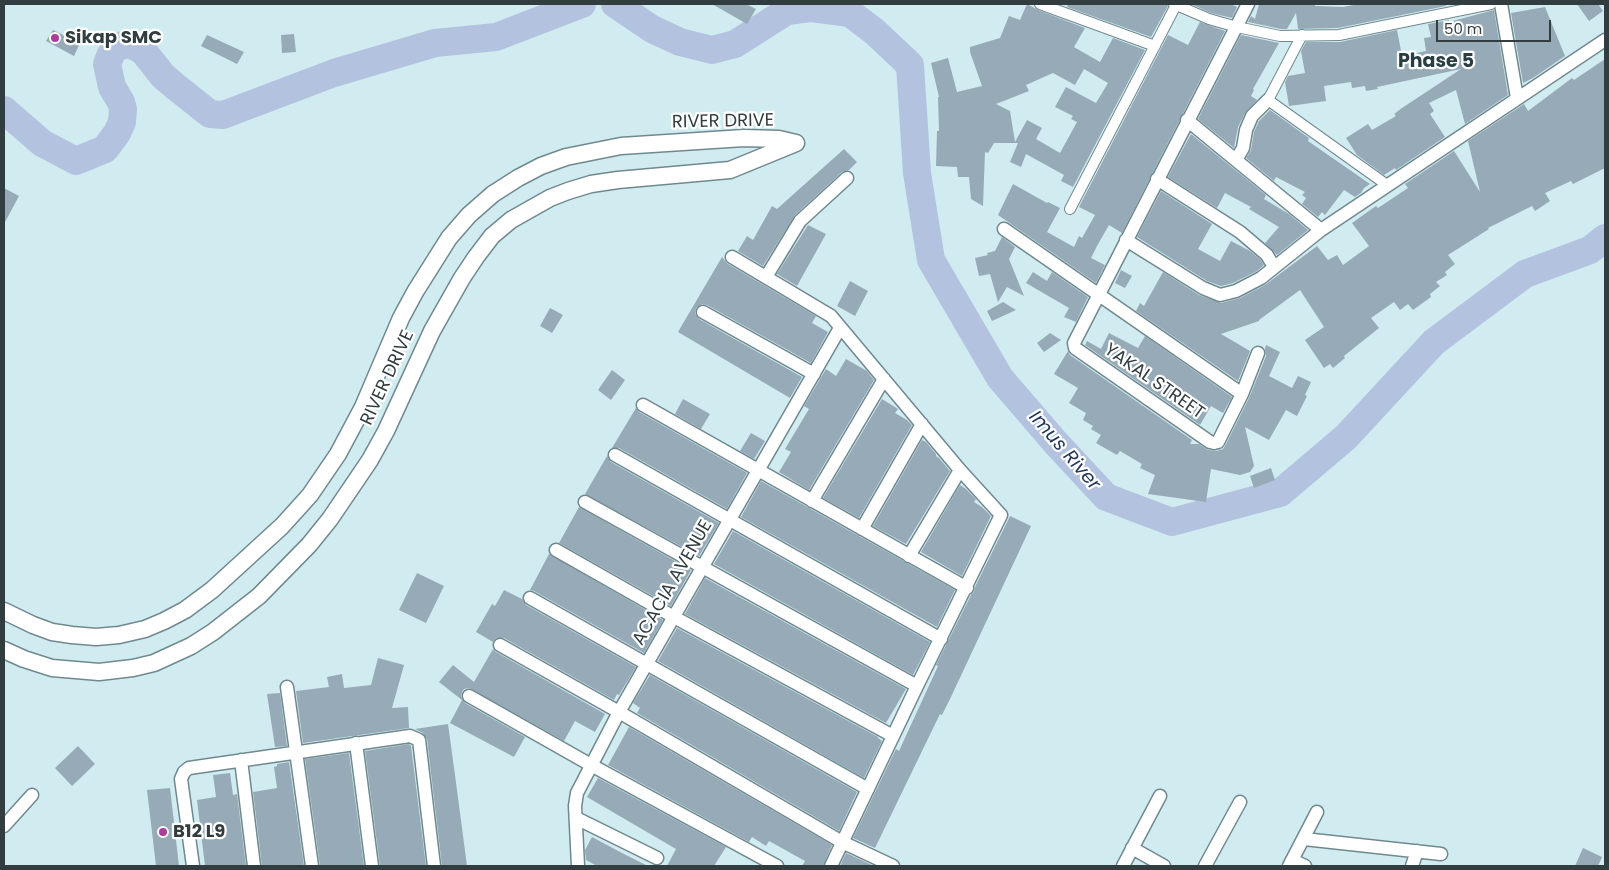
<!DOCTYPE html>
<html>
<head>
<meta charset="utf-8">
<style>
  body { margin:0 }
  #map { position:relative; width:1609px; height:870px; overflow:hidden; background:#d1ecf1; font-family:Poppins,sans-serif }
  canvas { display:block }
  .frame { position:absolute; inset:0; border:5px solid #323d3f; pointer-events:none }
  .scale { position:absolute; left:1436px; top:20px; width:115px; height:22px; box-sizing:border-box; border:2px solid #323d3f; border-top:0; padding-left:6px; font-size:15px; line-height:18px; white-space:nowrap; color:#323d3f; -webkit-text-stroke:4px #fff; paint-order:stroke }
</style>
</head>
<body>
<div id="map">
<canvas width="1609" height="870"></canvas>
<div class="frame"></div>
<div class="scale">50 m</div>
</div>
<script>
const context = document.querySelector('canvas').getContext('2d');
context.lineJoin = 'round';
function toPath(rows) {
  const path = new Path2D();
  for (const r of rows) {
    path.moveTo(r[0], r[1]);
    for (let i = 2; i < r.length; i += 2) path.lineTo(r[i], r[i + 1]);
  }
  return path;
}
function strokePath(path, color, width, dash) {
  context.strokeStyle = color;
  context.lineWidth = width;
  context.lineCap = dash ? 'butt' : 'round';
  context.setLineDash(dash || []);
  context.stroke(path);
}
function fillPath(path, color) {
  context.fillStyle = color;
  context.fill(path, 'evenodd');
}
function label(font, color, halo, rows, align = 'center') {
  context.font = font + ' Poppins,sans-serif';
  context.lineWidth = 4.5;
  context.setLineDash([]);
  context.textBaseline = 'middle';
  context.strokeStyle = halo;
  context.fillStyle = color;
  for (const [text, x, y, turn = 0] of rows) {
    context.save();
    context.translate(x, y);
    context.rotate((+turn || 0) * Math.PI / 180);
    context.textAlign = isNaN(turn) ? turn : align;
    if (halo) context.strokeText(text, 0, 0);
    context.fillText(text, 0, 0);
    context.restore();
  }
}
strokePath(toPath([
  [615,4,652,29,680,42,712,50,735,44,787,11,811,8,850,13,875,32,910,65,917,173,931,260,1000,378,1055,442,1106,497,1172,522,1280,493,1346,437,1434,342,1525,274,1590,250,1605,238],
  [4,110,42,143,76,161,105,149,117,133,122,122,123,109,121,102,112,87,107,64,111,54,117,47,127,44,136,47,144,52,163,76,176,87,210,114,223,115,334,73,435,43,496,37,582,4]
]), '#b3c3df', 28);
fillPath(toPath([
  [712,4,746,4,756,9,747,24],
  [1027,4,1038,10,1085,28,1074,47,1100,62,1113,38,1145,50,1073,187,1061,181,1064,175,1026,154,1021,167,1010,162,1018,143,994,143,988,153,985,152,983,206,971,199,969,177,958,177,957,167,936,166,937,131,939,131,938,97,939,97,931,63,948,58,957,92,982,86,970,52,970,47,1000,38,1009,16,1020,20],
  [1084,69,1108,83,1096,103,1066,87,1055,107,1073,116,1071,119,1077,122,1060,153,1036,139,1042,128,1027,120,1015,142,1010,111,996,104,1029,91,1026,85,1053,73,1075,85],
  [1068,4,1167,4,1168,6,1151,37,1067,7],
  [1191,4,1231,4,1237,7,1232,18,1211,13],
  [1259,4,1315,4,1315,6,1343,7,1359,4,1445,4,1446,6,1338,28,1298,29,1296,13,1287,29,1281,29,1248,22,1251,16,1255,19],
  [1577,4,1598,4,1603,11,1589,21],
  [1545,7,1565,56,1533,78,1523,83,1511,13],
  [1494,10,1508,95,1465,124,1456,90,1429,103,1434,111,1430,114,1445,137,1396,170,1395,168,1384,175,1357,155,1346,138,1368,124,1372,130,1396,116,1394,114,1402,108,1461,69,1377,87,1378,89,1366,91,1365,86,1352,88,1351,82,1324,86,1326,101,1289,106,1285,82,1288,76,1305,73,1301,51,1306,42,1340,42,1397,30,1402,56,1426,51,1424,38,1431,37,1428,24,1449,20,1449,22],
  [1200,22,1225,31,1122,233,1109,225,1097,246,1091,258,1105,265,1096,283,998,215,1013,184,1047,203,1048,202,1060,208,1047,232,1074,247,1079,236,1082,238,1095,215,1079,207,1168,35,1188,45],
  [53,30,80,43,74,56,46,41],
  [294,34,296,52,282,53,281,35],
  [207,35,244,52,237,64,201,46],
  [1241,35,1279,43,1253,89,1254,90,1251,96,1257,100,1245,113,1238,127,1234,148,1198,119],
  [1605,59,1605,168,1573,184,1571,181,1545,193,1550,201,1535,211,1532,206,1488,228,1489,229,1448,255,1455,264,1445,272,1447,275,1436,282,1440,286,1430,294,1431,297,1413,310,1408,304,1400,310,1394,302,1371,318,1379,328,1344,356,1345,358,1333,368,1330,364,1324,368,1305,340,1324,327,1300,290,1259,320,1259,321,1221,334,1250,351,1238,381,1136,311,1140,303,1144,306,1163,272,1199,295,1221,303,1240,298,1265,285,1317,246,1328,260,1337,255,1343,265,1369,246,1352,223,1376,206,1378,208,1408,188,1405,184,1454,151,1480,192,1468,141,1524,104,1528,111,1572,78,1574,80],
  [1270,110,1309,138,1308,141,1370,184,1364,188,1361,193,1355,197,1344,190,1325,215,1322,212,1318,217,1302,204,1306,198,1302,195,1305,192,1276,177,1274,181,1246,158,1251,150,1254,132,1259,121],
  [1191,134,1266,195,1264,199,1289,214,1308,230,1277,255,1265,243,1279,227,1249,209,1251,207,1225,193,1217,208,1168,177],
  [844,149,857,162,849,170,842,172,795,215,763,266,738,251,747,236,753,240,772,206,777,209],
  [4,188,19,196,4,224],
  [1161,191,1212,224,1198,249,1220,261,1231,241,1250,251,1261,260,1264,265,1257,271,1233,283,1221,286,1207,281,1137,237],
  [808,225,826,234,797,286,777,274],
  [1002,237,1015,247,1009,259,1024,296,1007,287,998,302,990,274,979,276,975,258,988,255,987,253,995,251],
  [722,257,728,264,816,316,812,323,828,332,811,363,707,305,702,304,696,308,695,313,699,319,802,377,790,398,678,332],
  [1121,270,1132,276,1125,288,1115,283],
  [1033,272,1047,281,1052,272,1088,297,1076,322,1064,317,1069,308,1026,283],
  [850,281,868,291,855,316,837,306],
  [1003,302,1016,310,992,321,987,311],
  [550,308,563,315,552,333,540,326],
  [1050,333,1061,340,1044,352,1037,343],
  [1109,333,1138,348,1145,336,1232,397,1223,413,1211,406,1200,425,1085,345,1087,341,1101,349],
  [1266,345,1280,352,1269,376,1292,388,1298,376,1311,382,1305,395,1307,396,1297,416,1286,410,1269,440,1245,427,1254,466,1250,472,1240,475,1211,469,1206,502,1148,494,1155,475,1140,468,1142,464,1120,451,1117,455,1096,443,1101,435,1091,429,1093,426,1083,420,1086,413,1069,403,1078,388,1054,374,1068,351,1070,355,1192,440,1190,444,1199,444,1208,450,1216,451,1223,449,1225,446,1249,398,1266,356,1265,349],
  [846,359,867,371,874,380,809,490,779,472,791,452,785,449,809,409,804,406,826,369,836,376],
  [612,370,625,380,611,400,598,390],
  [683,399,710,414,701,429,675,414],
  [882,399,898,409,895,413,907,420,912,425,859,518,823,498],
  [636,408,639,412,747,473,727,509,619,448,612,448],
  [751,433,765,441,754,459,740,451],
  [922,440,926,442,936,454,936,456,939,458,950,471,906,544,873,526],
  [607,456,611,462,719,523,699,556,585,494],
  [1271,468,1275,480,1254,488,1250,476],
  [761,481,955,590,937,627,741,517],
  [960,485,966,489,976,499,974,502,982,507,991,516,962,576,921,552],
  [579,507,691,570,671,606,559,543],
  [1010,516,1031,526,950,699,942,715,940,714,875,848,853,838,896,749,899,751,938,666,936,665,971,595,974,592,975,587],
  [733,531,930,642,913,675,714,564],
  [549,554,663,620,644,653,534,591,530,590],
  [417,573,444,586,426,623,399,610],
  [705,578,906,689,886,723,685,614],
  [504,590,522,599,526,605,636,667,619,695,617,694,614,700,504,638,496,638,493,642,476,632,492,604,495,606],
  [677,628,878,737,878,738,882,741,864,778,658,661],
  [493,649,496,652,605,714,595,732,575,721,564,741,469,688,464,689,462,692,461,697,465,703,525,737,514,757,450,723,462,700,439,682,453,665,474,682],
  [378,658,404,665,392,708,408,707,409,728,303,743,296,691,329,687,327,677,342,674,344,688,371,685],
  [650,675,857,792,839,831,637,713,640,708,633,703],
  [280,693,287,746,275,747,267,694],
  [448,724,455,775,467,866,442,866,427,739,423,733,415,729],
  [629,727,832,845,823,866,802,866,805,861,769,841,766,846,752,837,749,842,608,765],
  [409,744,411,746,426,866,380,866,365,751],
  [78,746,95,764,72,786,55,768],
  [349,753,364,866,320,866,305,759],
  [289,762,304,866,262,866,253,792,277,788,274,767,277,766,277,764],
  [230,773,233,795,237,794,246,866,205,866,197,800,216,797,213,775],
  [598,778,726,847,714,866,667,866,676,849,587,797],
  [170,788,179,866,156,866,147,790],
  [592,837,622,853,648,866,597,866,586,860,585,850],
  [1583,848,1602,857,1598,866,1575,866],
  [846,853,874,866,840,866]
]), '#96aab7');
const pedestrian = toPath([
  [1040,4,1155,46],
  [1174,4,1209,19,1237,27,1280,36,1339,35,1491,4],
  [1302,35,1268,100,1387,185],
  [1070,209,1176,5]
]);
const minor = toPath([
  [1248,4,1074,343,1075,348,1210,442,1214,443,1218,442,1242,394,1258,353],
  [1501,4,1517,98],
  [1187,120,1321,230,1605,40],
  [1236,160,1243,148,1246,130,1252,116,1268,100],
  [1157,179,1240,232,1267,255,1274,267],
  [1004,229,1242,394],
  [1126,240,1203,288,1220,295,1236,291,1261,278,1321,230],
  [732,257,831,316,960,470,1001,515,917,686,831,866],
  [766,277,800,221,847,178],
  [703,312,814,374],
  [643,405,967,588],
  [615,455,941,639],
  [812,501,884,379],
  [585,502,917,686],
  [862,529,922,424],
  [556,550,674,617,893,736],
  [909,556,960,470],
  [530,598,868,789],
  [500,645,619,712,842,842,893,866],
  [287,687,312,866],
  [469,696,591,765,777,866],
  [356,743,372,866],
  [241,760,254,866],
  [576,818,657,858],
  [4,826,32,795],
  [1304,839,1441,854],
  [1132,848,1164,866],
  [1292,860,1305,866],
  [193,866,181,779,184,772,189,768,410,736,419,740,434,866],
  [578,866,575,806,577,793,619,712,840,328],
  [1123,866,1160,796],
  [1205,866,1240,802],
  [1289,866,1317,812],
  [1412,866,1417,851]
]);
const tertiary = toPath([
  [4,611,33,625,52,632,72,635,96,637,119,635,145,629,164,621,185,610,212,590,282,526,310,495,338,454,363,407,401,318,415,292,449,238,469,215,493,194,518,178,541,166,566,157,621,146,744,138,779,139,796,143],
  [4,650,24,659,52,668,99,672,133,668,154,663,191,646,213,632,259,596,309,545,330,519,370,460,386,431,432,331,462,278,476,257,492,236,511,220,550,198,568,191,591,184,618,180,730,170,796,143]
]);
strokePath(pedestrian, '#70898e', 12);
strokePath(minor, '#70898e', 15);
strokePath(tertiary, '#70898e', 19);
strokePath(pedestrian, '#fff', 10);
strokePath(minor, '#fff', 12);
strokePath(tertiary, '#fff', 16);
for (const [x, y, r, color] of [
  [55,38,5,"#ad3d9a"],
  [163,832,5,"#ad3d9a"]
]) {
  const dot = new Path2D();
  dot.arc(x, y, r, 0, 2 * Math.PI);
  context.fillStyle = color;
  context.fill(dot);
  strokePath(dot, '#fff', 2);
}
label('bold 18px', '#323d3f', '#fff', [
  ["Sikap SMC",65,38],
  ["B12 L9",173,832]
], 'left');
label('18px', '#323d3f', '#fff', [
  ["RIVER DRIVE",723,122,-1],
  ["RIVER DRIVE",388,378,-65],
  ["YAKAL STREET",1154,382,35],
  ["ACACIA AVENUE",673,583,-60]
]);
label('bold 19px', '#283e43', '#fff', [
  ["Phase 5",1436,62]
]);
label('italic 19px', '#21375d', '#fff', [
  ["Imus River",1064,451,49]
]);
</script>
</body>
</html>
